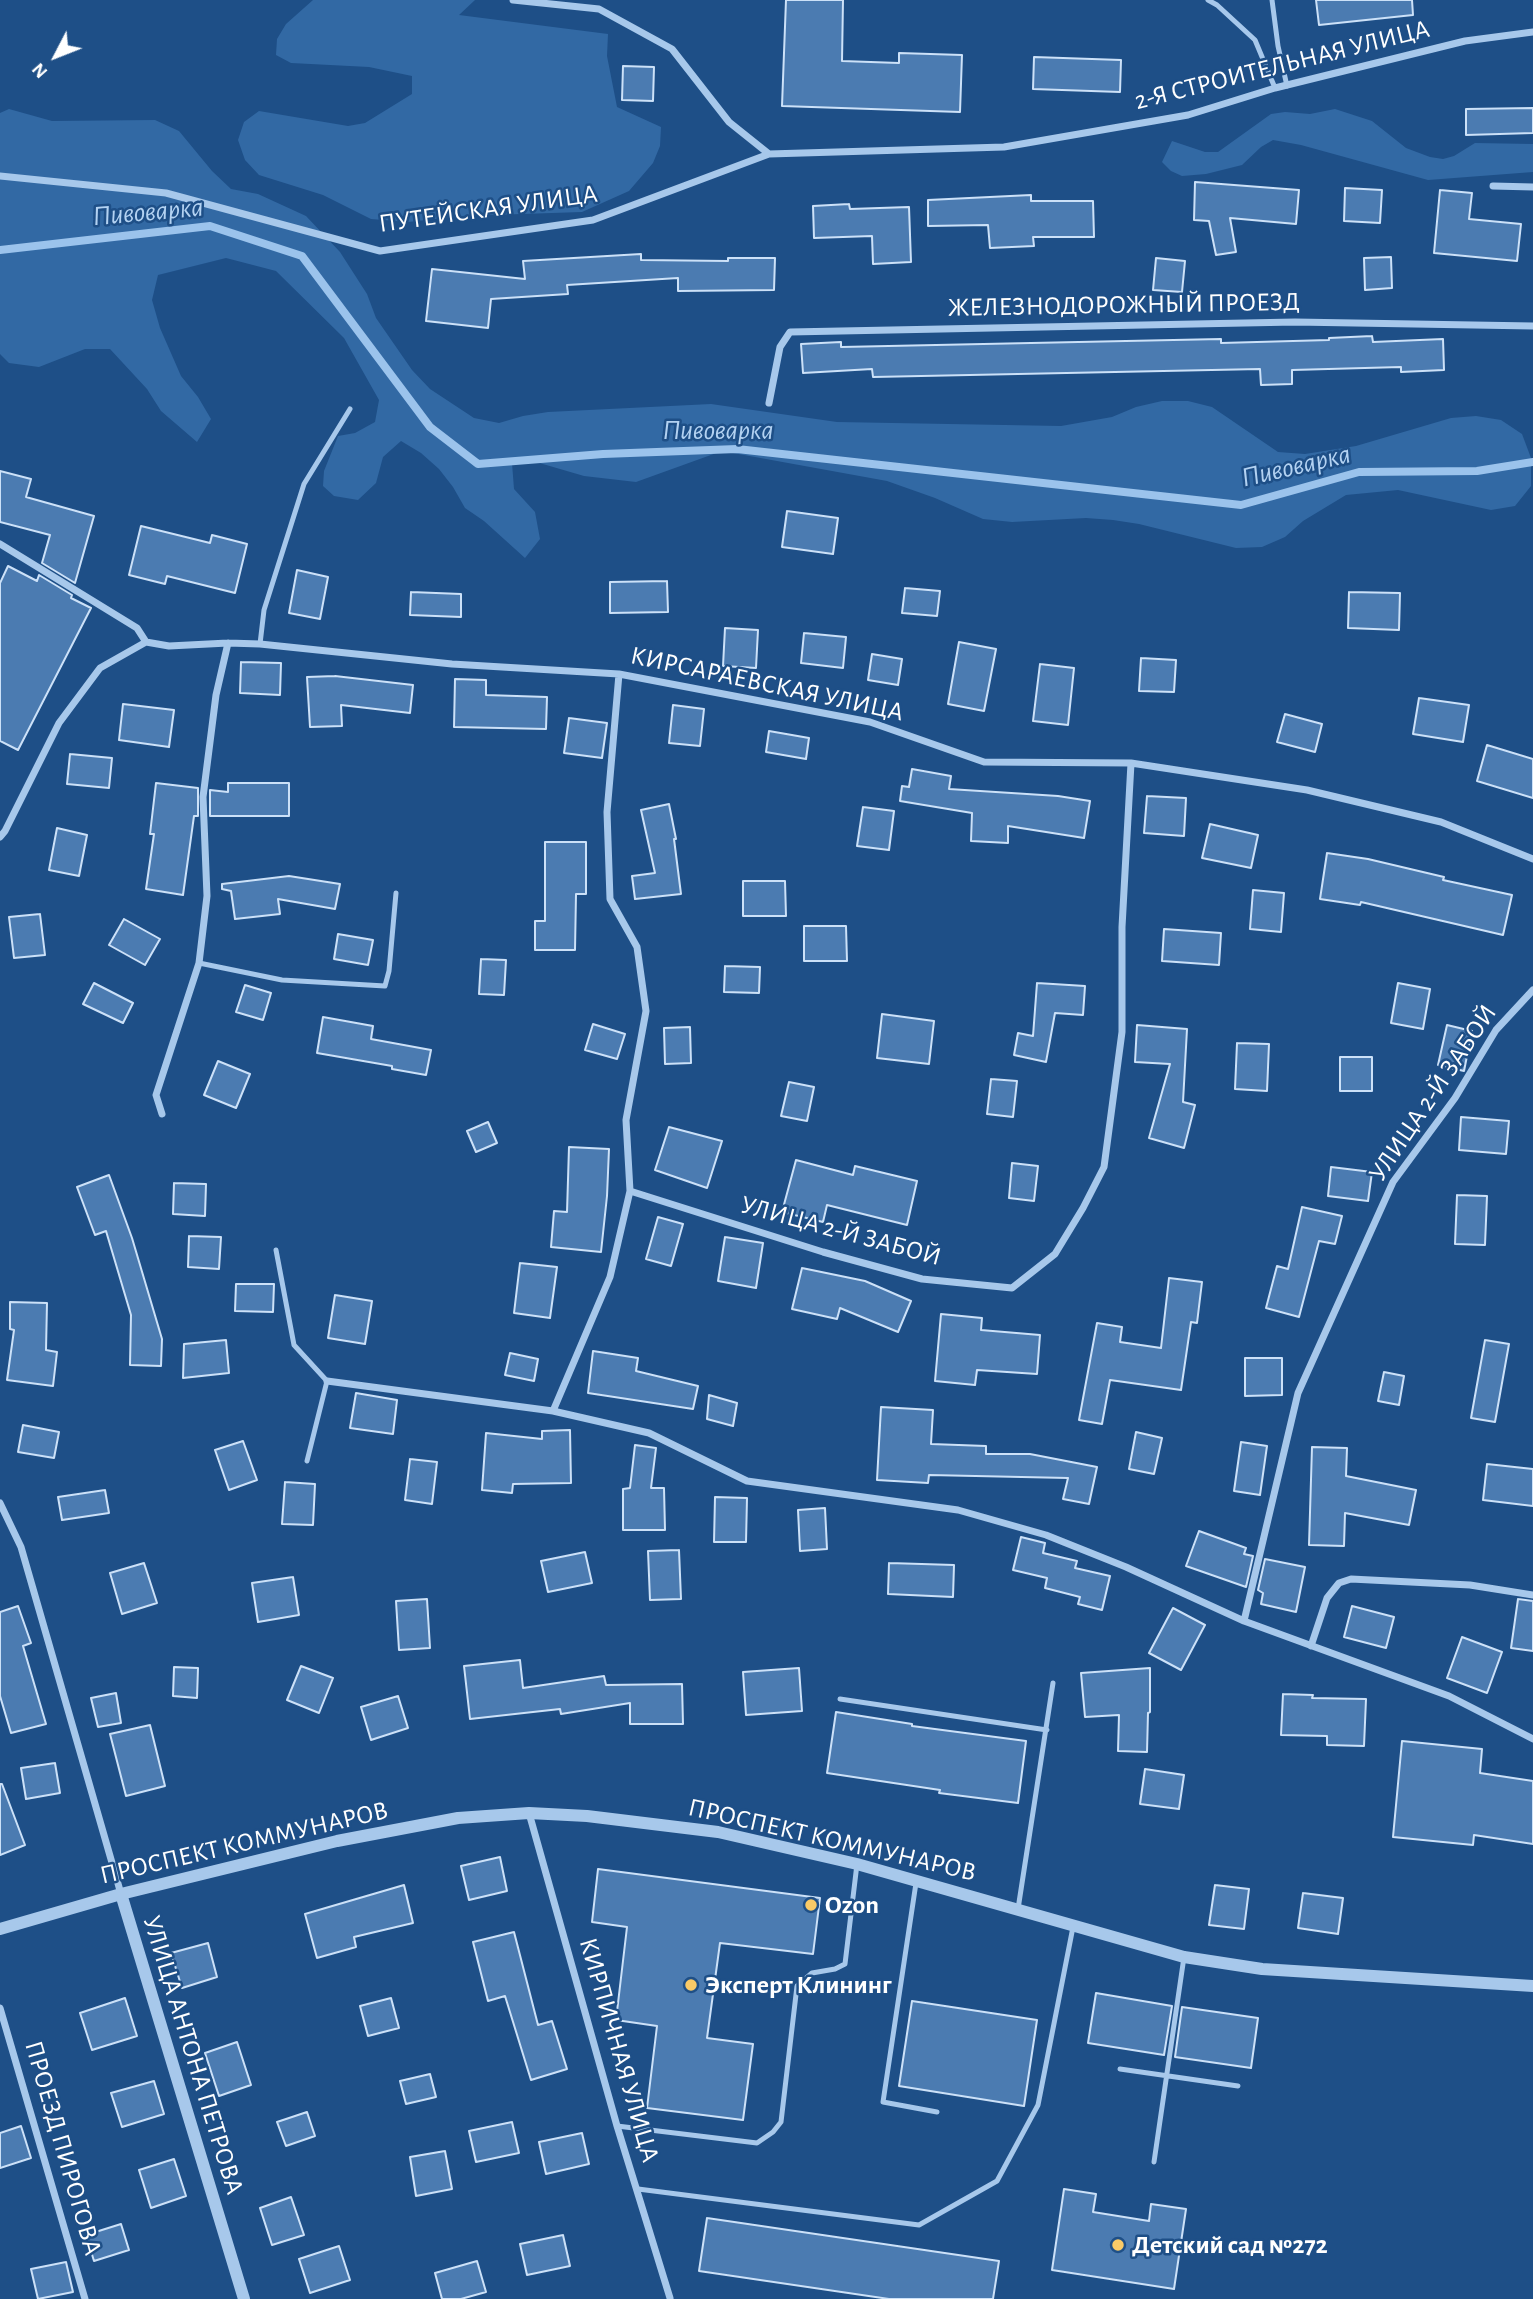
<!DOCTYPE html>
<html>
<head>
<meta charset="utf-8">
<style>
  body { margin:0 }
  #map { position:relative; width:1533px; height:2299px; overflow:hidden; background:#1e4f87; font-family:"Alegreya Sans",sans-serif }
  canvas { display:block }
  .north { position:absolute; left:21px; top:21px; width:70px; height:70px; -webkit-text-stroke:5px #1e4f87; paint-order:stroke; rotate:228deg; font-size:19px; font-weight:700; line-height:28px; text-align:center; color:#fff }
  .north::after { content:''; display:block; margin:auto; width:24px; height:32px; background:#fff; clip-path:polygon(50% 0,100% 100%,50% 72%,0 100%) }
</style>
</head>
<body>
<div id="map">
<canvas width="1533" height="2299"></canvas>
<div class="north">N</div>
</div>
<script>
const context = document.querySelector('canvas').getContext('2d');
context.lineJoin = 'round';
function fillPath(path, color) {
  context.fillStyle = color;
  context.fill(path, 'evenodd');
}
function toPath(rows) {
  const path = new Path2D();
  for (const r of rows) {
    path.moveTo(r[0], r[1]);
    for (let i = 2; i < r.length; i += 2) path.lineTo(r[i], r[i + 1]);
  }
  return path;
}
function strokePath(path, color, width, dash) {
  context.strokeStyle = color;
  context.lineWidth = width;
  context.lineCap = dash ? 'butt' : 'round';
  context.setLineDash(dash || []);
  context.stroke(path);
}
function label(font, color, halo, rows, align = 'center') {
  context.font = font + ' "Alegreya Sans",sans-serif';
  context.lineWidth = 5;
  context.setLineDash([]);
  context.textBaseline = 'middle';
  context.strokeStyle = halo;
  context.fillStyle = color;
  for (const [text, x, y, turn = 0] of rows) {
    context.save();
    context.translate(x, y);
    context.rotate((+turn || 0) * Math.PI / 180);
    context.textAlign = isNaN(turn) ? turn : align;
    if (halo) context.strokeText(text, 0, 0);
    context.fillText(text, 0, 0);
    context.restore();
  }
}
fillPath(toPath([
  [313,0,475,0,459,15,608,34,607,56,617,107,661,127,660,146,653,163,629,191,582,212,462,216,408,222,371,219,323,195,259,175,245,160,238,140,244,122,259,111,348,126,365,123,412,94,412,76,369,67,291,63,276,55,277,39,286,24],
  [9,109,52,121,155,120,179,131,212,171,231,189,258,194,306,216,340,252,367,294,376,318,412,370,430,389,474,418,499,423,523,416,548,412,711,404,837,422,1061,426,1112,417,1136,407,1162,401,1188,401,1212,407,1278,452,1305,454,1356,446,1451,418,1476,416,1501,420,1522,434,1531,458,1531,486,1515,506,1491,510,1398,490,1346,495,1303,521,1285,537,1262,547,1236,548,1139,524,1113,520,1086,518,1012,522,983,519,935,498,887,481,722,451,636,482,584,476,536,462,512,463,514,489,535,512,540,539,525,558,484,521,465,508,453,487,439,469,421,453,401,441,383,457,376,483,358,500,334,496,323,486,324,471,338,436,355,433,375,422,379,400,344,338,276,271,226,258,158,275,152,300,160,328,181,376,198,397,211,419,197,442,161,411,147,389,110,349,85,349,39,367,9,363,0,354,0,113],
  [1335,109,1372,121,1406,148,1430,157,1443,159,1454,156,1475,143,1533,144,1533,172,1428,180,1301,145,1273,140,1261,147,1242,165,1206,174,1182,176,1171,171,1162,162,1172,141,1205,152,1218,152,1271,114,1285,112,1310,114]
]), '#3269a4');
strokePath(toPath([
  [0,250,210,226,302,256,430,427,478,464,603,454,737,449,1241,505,1359,472,1477,471,1533,462]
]), '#9bc3ec', 8);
const building = toPath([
  [786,0,843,0,842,61,899,63,899,53,962,55,960,112,782,106,786,0],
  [1316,0,1412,0,1413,15,1319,25,1316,0],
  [1034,57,1121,60,1120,92,1033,89,1034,57],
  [623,66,654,67,653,101,622,100,623,66],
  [1533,108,1533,133,1466,135,1466,109,1533,108],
  [1195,182,1299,190,1296,224,1230,218,1236,252,1216,255,1209,221,1194,220,1195,182],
  [1345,188,1382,190,1380,223,1344,221,1345,188],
  [1440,190,1472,193,1469,219,1521,224,1517,261,1434,253,1440,190],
  [1031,195,1031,201,1093,201,1094,237,1033,237,1034,246,990,248,988,225,928,226,928,200,1031,195],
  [849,204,850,209,909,207,911,262,873,264,872,236,814,238,813,206,849,204],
  [641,254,641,260,728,261,728,258,775,258,774,290,678,291,678,278,567,285,568,294,491,299,488,328,426,321,432,269,525,279,523,261,641,254],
  [1391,257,1392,288,1365,290,1364,258,1391,257],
  [1156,258,1185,261,1182,292,1153,290,1156,258],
  [1372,336,1373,342,1443,339,1444,370,1401,372,1401,367,1292,370,1292,384,1261,385,1260,369,873,377,872,369,803,373,801,344,841,342,841,347,1221,339,1221,343,1329,340,1329,338,1372,336],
  [0,471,31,479,26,497,94,516,75,583,42,563,50,535,0,522,0,471],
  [787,511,838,518,833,554,782,547,787,511],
  [141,526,210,543,212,535,247,544,235,593,167,576,165,584,129,575,141,526],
  [8,566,37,581,39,575,72,595,71,598,91,608,18,750,0,741,0,583,8,566],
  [297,570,328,577,320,619,289,613,297,570],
  [667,581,668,612,610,613,610,582,667,581],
  [905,588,940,591,937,616,902,613,905,588],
  [411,592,461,594,461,617,410,615,411,592],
  [1349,592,1400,593,1399,630,1348,628,1349,592],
  [725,628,758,630,756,668,723,666,725,628],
  [804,633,846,637,843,668,801,663,804,633],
  [959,642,996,649,984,711,948,704,959,642],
  [872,654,902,659,898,685,868,680,872,654],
  [1141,658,1176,660,1174,692,1139,691,1141,658],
  [241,662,281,663,280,695,240,693,241,662],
  [1040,664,1074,668,1068,725,1033,721,1040,664],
  [335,676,413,685,410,713,341,705,342,726,310,727,307,677,335,676],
  [455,679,486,680,486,695,547,697,546,729,454,727,455,679],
  [1419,698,1469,705,1463,742,1413,734,1419,698],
  [123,704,174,710,169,747,119,740,123,704],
  [673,705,704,709,700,746,669,743,673,705],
  [1285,714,1322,724,1315,752,1277,742,1285,714],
  [569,718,607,723,602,758,564,753,569,718],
  [769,731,809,738,806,759,766,752,769,731],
  [1487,745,1533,759,1533,798,1477,781,1487,745],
  [70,754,112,758,109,788,67,784,70,754],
  [912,769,951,776,949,789,1058,796,1090,801,1084,838,1008,826,1008,843,971,841,972,813,900,801,902,786,909,787,912,769],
  [156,783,198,788,198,816,194,816,183,895,146,889,154,834,150,834,156,783],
  [228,783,289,783,289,816,210,816,210,790,228,792,228,783],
  [1147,796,1186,798,1184,836,1144,833,1147,796],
  [669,804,676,839,674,839,681,894,635,899,632,876,655,873,641,810,669,804],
  [863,807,894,811,889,850,857,846,863,807],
  [1210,824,1258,835,1251,868,1202,858,1210,824],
  [57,828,87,835,79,876,49,870,57,828],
  [545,842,586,842,586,894,576,894,575,950,535,950,535,921,545,921,545,842],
  [1327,853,1368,859,1444,877,1443,880,1512,895,1503,935,1361,902,1360,905,1320,899,1327,853],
  [289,876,340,884,335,909,278,899,280,914,235,919,231,891,222,889,222,884,289,876],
  [743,881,785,881,786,916,743,916,743,881],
  [1253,890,1284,893,1281,932,1250,929,1253,890],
  [40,914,45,955,14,958,9,917,40,914],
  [124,919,160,939,145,965,109,945,124,919],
  [804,926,846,926,847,961,804,961,804,926],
  [1164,929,1221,933,1219,965,1162,961,1164,929],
  [338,934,373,940,368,965,334,959,338,934],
  [481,959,506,960,504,995,479,994,481,959],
  [725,966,760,967,759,993,724,992,725,966],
  [94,983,133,1003,123,1023,83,1004,94,983],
  [1037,983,1085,986,1083,1015,1055,1013,1046,1062,1014,1055,1018,1033,1033,1036,1037,983],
  [1398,983,1430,989,1423,1029,1391,1023,1398,983],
  [245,985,271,993,263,1020,236,1012,245,985],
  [882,1014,934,1021,929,1064,877,1058,882,1014],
  [323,1017,373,1026,371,1039,431,1050,426,1075,392,1069,392,1066,317,1053,323,1017],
  [593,1024,625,1034,617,1059,585,1050,593,1024],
  [1137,1025,1187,1029,1183,1102,1195,1105,1184,1148,1149,1138,1170,1064,1135,1062,1137,1025],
  [1447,1025,1472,1031,1464,1071,1438,1065,1447,1025],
  [690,1027,691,1063,665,1064,664,1028,690,1027],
  [1237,1043,1269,1044,1267,1091,1235,1089,1237,1043],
  [1340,1057,1372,1057,1372,1091,1340,1091,1340,1057],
  [218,1061,250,1074,236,1108,204,1095,218,1061],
  [991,1079,1017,1081,1013,1117,987,1114,991,1079],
  [789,1082,814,1087,807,1121,781,1116,789,1082],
  [1461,1117,1509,1121,1506,1154,1459,1150,1461,1117],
  [488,1122,497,1143,476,1152,467,1131,488,1122],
  [669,1127,722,1141,707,1188,655,1170,669,1127],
  [569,1147,609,1149,607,1196,601,1252,551,1247,554,1211,567,1212,569,1147],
  [796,1160,853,1175,855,1166,917,1181,907,1225,827,1205,823,1222,782,1212,796,1160],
  [1012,1163,1038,1166,1034,1201,1009,1198,1012,1163],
  [1331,1167,1372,1172,1368,1201,1328,1196,1331,1167],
  [109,1175,132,1238,162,1339,161,1366,130,1365,131,1315,106,1231,95,1235,77,1187,109,1175],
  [174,1183,206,1184,205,1216,173,1214,174,1183],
  [1457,1195,1487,1196,1485,1245,1455,1244,1457,1195],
  [1302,1207,1342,1216,1335,1244,1319,1241,1299,1317,1266,1308,1277,1266,1288,1269,1302,1207],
  [658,1217,683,1224,671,1266,646,1259,658,1217],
  [189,1236,221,1237,219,1269,188,1267,189,1236],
  [725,1237,763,1243,756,1288,718,1281,725,1237],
  [520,1263,557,1267,550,1318,514,1313,520,1263],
  [802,1268,865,1281,911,1301,898,1332,840,1308,837,1319,792,1309,802,1268],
  [1169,1278,1202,1282,1197,1323,1191,1322,1181,1390,1110,1380,1102,1424,1079,1420,1097,1323,1122,1327,1120,1342,1161,1348,1169,1278],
  [236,1284,274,1284,273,1312,235,1311,236,1284],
  [335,1295,372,1301,365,1344,328,1338,335,1295],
  [10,1302,47,1303,46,1350,57,1352,53,1386,7,1380,14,1330,10,1329,10,1302],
  [941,1314,982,1318,981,1330,1040,1335,1037,1374,977,1370,975,1385,935,1381,941,1314],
  [226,1340,229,1373,183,1378,184,1344,226,1340],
  [1485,1340,1509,1344,1495,1422,1471,1418,1485,1340],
  [593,1351,638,1358,636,1371,698,1386,693,1409,588,1393,593,1351],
  [510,1353,538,1359,534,1381,505,1375,510,1353],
  [1245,1358,1282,1358,1282,1395,1245,1396,1245,1358],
  [1384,1372,1404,1376,1399,1405,1378,1401,1384,1372],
  [356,1393,397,1400,393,1434,350,1428,356,1393],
  [709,1395,737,1403,733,1426,707,1419,709,1395],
  [881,1407,933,1410,931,1444,986,1446,986,1454,1030,1454,1097,1467,1089,1504,1063,1499,1068,1478,929,1475,928,1483,877,1480,881,1407],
  [23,1425,59,1432,54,1458,18,1452,23,1425],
  [570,1430,571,1483,513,1484,512,1493,482,1490,486,1433,542,1439,542,1431,570,1430],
  [1136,1432,1162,1438,1154,1474,1129,1469,1136,1432],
  [243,1441,257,1480,229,1490,215,1450,243,1441],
  [1241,1442,1267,1446,1260,1495,1234,1491,1241,1442],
  [635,1445,656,1448,651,1488,664,1488,665,1530,623,1530,623,1489,630,1488,635,1445],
  [1312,1447,1347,1448,1346,1476,1416,1490,1409,1525,1345,1513,1344,1546,1309,1545,1312,1447],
  [410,1459,437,1462,432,1504,405,1500,410,1459],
  [1487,1464,1533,1469,1533,1506,1483,1500,1487,1464],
  [285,1482,315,1484,313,1525,282,1524,285,1482],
  [105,1490,109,1513,62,1520,58,1497,105,1490],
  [715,1497,747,1498,746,1542,714,1542,715,1497],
  [825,1508,827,1549,800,1551,798,1510,825,1508],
  [1199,1531,1246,1548,1244,1554,1253,1556,1246,1587,1186,1566,1199,1531],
  [1021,1537,1045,1543,1043,1553,1077,1561,1075,1568,1110,1576,1102,1610,1078,1604,1080,1597,1045,1588,1047,1578,1013,1570,1021,1537],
  [679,1550,681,1599,650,1600,648,1551,679,1550],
  [585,1552,592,1583,548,1592,541,1561,585,1552],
  [1265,1559,1305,1567,1296,1612,1261,1604,1263,1593,1258,1590,1265,1559],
  [144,1563,157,1603,122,1614,110,1573,144,1563],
  [889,1563,954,1565,953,1597,888,1594,889,1563],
  [293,1577,299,1615,258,1622,252,1583,293,1577],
  [427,1599,430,1648,399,1650,396,1601,427,1599],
  [1518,1599,1533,1601,1533,1651,1511,1648,1518,1599],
  [18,1606,31,1643,23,1646,46,1724,11,1733,0,1696,0,1612,18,1606],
  [1352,1606,1394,1617,1386,1648,1344,1637,1352,1606],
  [1173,1608,1205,1625,1181,1670,1149,1653,1173,1608],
  [1462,1637,1502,1652,1487,1693,1447,1678,1462,1637],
  [520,1660,523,1688,604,1676,606,1685,682,1684,683,1724,630,1724,630,1703,561,1714,560,1709,470,1719,464,1666,520,1660],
  [301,1666,333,1678,319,1713,287,1700,301,1666],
  [174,1667,198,1668,197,1698,173,1696,174,1667],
  [799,1668,802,1711,746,1715,743,1672,799,1668],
  [1150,1668,1150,1712,1148,1713,1147,1752,1118,1751,1119,1715,1085,1717,1081,1673,1150,1668],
  [116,1693,121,1723,98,1727,91,1698,116,1693],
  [1283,1694,1313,1695,1312,1698,1366,1699,1364,1746,1327,1745,1327,1736,1281,1735,1283,1694],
  [398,1696,408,1728,371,1740,361,1707,398,1696],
  [836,1712,912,1724,912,1726,1026,1741,1018,1803,939,1793,940,1790,827,1773,836,1712],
  [150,1725,165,1786,126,1796,110,1734,150,1725],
  [1402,1741,1482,1749,1480,1773,1533,1781,1533,1844,1474,1835,1473,1845,1393,1837,1402,1741],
  [55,1763,60,1793,26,1799,21,1768,55,1763],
  [1145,1769,1184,1775,1179,1809,1140,1804,1145,1769],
  [0,1784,2,1784,25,1845,0,1855,0,1784],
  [500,1857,507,1891,469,1900,461,1866,500,1857],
  [598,1869,820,1898,813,1954,720,1943,707,2038,753,2044,743,2120,647,2108,657,2026,616,2020,627,1927,592,1922,598,1869],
  [404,1885,413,1923,354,1937,356,1947,317,1958,305,1914,404,1885],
  [1215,1885,1249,1889,1244,1929,1209,1925,1215,1885],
  [1303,1893,1343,1898,1338,1934,1298,1928,1303,1893],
  [514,1932,538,2025,552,2021,567,2069,531,2080,505,1996,488,2001,473,1942,514,1932],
  [208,1943,217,1977,182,1988,171,1953,208,1943],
  [1096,1993,1172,2006,1164,2055,1088,2043,1096,1993],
  [125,1998,137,2036,92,2050,80,2013,125,1998],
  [391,1998,399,2028,368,2036,360,2006,391,1998],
  [912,2001,1037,2020,1024,2106,899,2086,912,2001],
  [1182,2007,1258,2018,1251,2068,1175,2057,1182,2007],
  [237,2042,251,2085,219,2096,205,2053,237,2042],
  [430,2074,436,2097,406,2104,400,2081,430,2074],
  [154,2081,164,2114,122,2127,111,2093,154,2081],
  [307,2112,315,2136,286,2146,277,2122,307,2112],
  [512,2122,519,2153,476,2162,469,2131,512,2122],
  [21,2126,31,2158,0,2168,0,2133,21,2126],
  [582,2133,589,2164,546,2174,539,2142,582,2133],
  [445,2151,452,2189,416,2196,410,2157,445,2151],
  [174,2159,186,2196,151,2208,139,2170,174,2159],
  [1064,2189,1096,2194,1093,2212,1149,2221,1151,2204,1186,2209,1174,2289,1052,2270,1064,2189],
  [291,2197,304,2235,272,2245,260,2208,291,2197],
  [707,2218,999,2261,993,2299,889,2299,699,2271,707,2218],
  [121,2224,129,2250,94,2261,86,2235,121,2224],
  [563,2235,570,2266,527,2275,520,2244,563,2235],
  [339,2246,350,2280,310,2293,299,2259,339,2246],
  [477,2261,486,2292,461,2299,442,2299,435,2273,477,2261],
  [66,2262,73,2292,38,2299,31,2269,66,2262]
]);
fillPath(building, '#4b7bb1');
strokePath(building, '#cce1f8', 2);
strokePath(toPath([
  [1208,0,1217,5,1255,40,1275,88],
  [1272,0,1278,46,1287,86],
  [260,644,264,610,304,484,350,409],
  [199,963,282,980,385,986,389,971,396,893],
  [276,1250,294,1345,327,1381,307,1461],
  [840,1699,1047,1730],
  [916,1883,883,2102,937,2112],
  [1018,1909,1053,1683],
  [1120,2069,1238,2086],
  [617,2126,757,2143,773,2132,781,2122,797,1986,812,1973,835,1969,845,1964,857,1864],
  [1154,2162,1184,1957],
  [638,2189,919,2225,997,2181,1038,2105,1073,1927]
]), '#a7c8eb', 5);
strokePath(toPath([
  [513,0,599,9,672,49,729,122,769,154,1004,147,1188,115,1275,88,1465,41,1533,32],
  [0,176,166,193,380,251,593,220,769,154],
  [1493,186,1533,187],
  [769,403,780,347,790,332,1295,322,1533,326],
  [0,544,137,628,146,642,100,668,59,723,5,831,0,837],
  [146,642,169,646,228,643,260,644,452,664,619,674,870,722,984,762,1131,763,1307,790,1441,822,1533,859],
  [619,674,607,812,610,899,637,947,646,1011,626,1120,630,1191],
  [162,1114,156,1095,199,963,207,896,203,797,216,695,228,643],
  [327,1381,553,1411,649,1433,747,1481,958,1510,1046,1535,1126,1567,1244,1621,1449,1696,1533,1739],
  [553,1411,610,1277,630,1191,823,1252,922,1279,1012,1288,1055,1254,1083,1208,1104,1167,1122,1032,1122,927,1131,763],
  [0,1503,21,1547,121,1894],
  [1244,1621,1298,1393,1393,1182,1455,1098,1496,1030,1533,990],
  [1311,1646,1327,1598,1339,1583,1351,1579,1470,1585,1533,1595],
  [529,1813,617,2126,670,2298],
  [0,2008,85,2299]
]), '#a7c8eb', 7);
strokePath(toPath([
  [121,1894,244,2299],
  [0,1929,121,1894,337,1841,458,1818,529,1813,587,1816,718,1832,857,1864,1184,1957,1262,1969,1533,1986]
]), '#a7c8eb', 12);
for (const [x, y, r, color] of [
  [811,1905,7,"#f9ca67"],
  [691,1985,7,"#f9ca67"],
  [1118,2245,7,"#f9ca67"]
]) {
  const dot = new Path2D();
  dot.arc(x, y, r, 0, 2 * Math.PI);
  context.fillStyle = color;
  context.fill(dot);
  strokePath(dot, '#1e4f87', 2.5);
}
label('26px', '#fff', '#1e4f87', [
  ["2-Я СТРОИТЕЛЬНАЯ УЛИЦА",1282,65,-14],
  ["ПУТЕЙСКАЯ УЛИЦА",488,209,-8],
  ["ЖЕЛЕЗНОДОРОЖНЫЙ ПРОЕЗД",1124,305,-1],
  ["КИРСАРАЕВСКАЯ УЛИЦА",767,684,12],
  ["УЛИЦА 2-Й ЗАБОЙ",1433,1093,-56],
  ["УЛИЦА 2-Й ЗАБОЙ",841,1231,15],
  ["ПРОСПЕКТ КОММУНАРОВ",832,1840,13],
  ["ПРОСПЕКТ КОММУНАРОВ",244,1843,-13],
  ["КИРПИЧНАЯ УЛИЦА",619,2050,74],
  ["УЛИЦА АНТОНА ПЕТРОВА",193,2055,73],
  ["ПРОЕЗД ПИРОГОВА",63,2148,74]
]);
label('bold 26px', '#fff', '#1e4f87', [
  ["Ozon",825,1905],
  ["Эксперт Клининг",705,1985],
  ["Детский сад №272",1132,2245]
], 'left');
label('italic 28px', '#b3d2f2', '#1e4f87', [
  ["Пивоварка",148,212,-5],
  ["Пивоварка",718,431],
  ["Пивоварка",1296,466,-13]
]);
</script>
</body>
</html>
